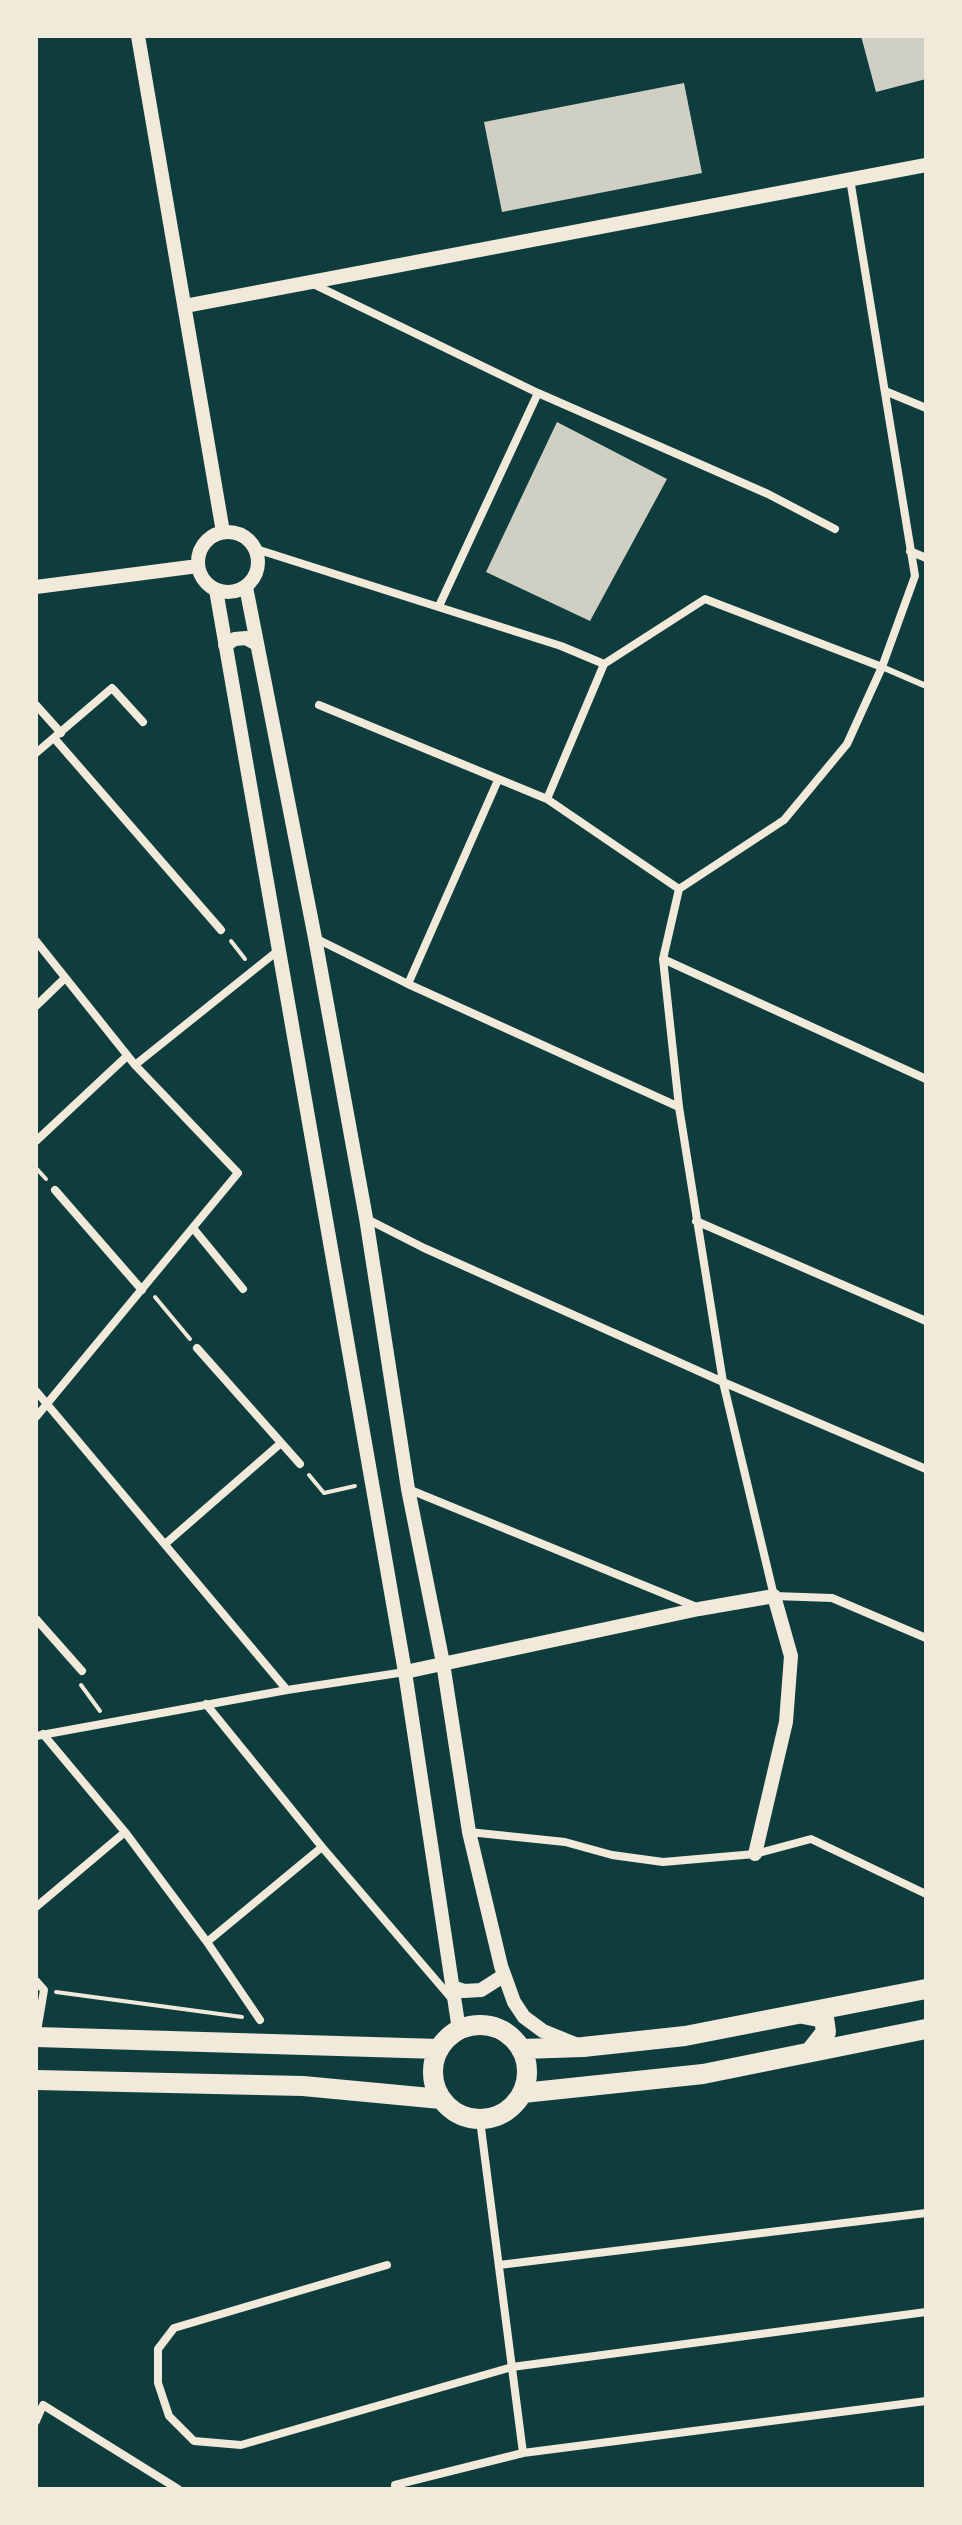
<!DOCTYPE html>
<html>
<head>
<meta charset="utf-8">
<style>
  body { margin:0 }
  #map { position:relative; width:962px; height:2525px; overflow:hidden; background:#0f3d3e; font-family:"Zilla Slab",serif }
  canvas { display:block }
  .frame { position:absolute; inset:0; border:38px solid #f1e9da; pointer-events:none }
</style>
</head>
<body>
<div id="map">
<canvas width="962" height="2525"></canvas>
<div class="frame"></div>
</div>
<script>
const context = document.querySelector('canvas').getContext('2d');
context.lineJoin = 'round';
function fillPath(path, color) {
  context.fillStyle = color;
  context.fill(path, 'evenodd');
}
function toPath(rows) {
  const path = new Path2D();
  for (const r of rows) {
    if (r.length === 3) {
      path.moveTo(r[0] + r[2], r[1]);
      path.arc(r[0], r[1], r[2], 0, 2 * Math.PI);
      continue;
    }
    path.moveTo(r[0], r[1]);
    for (let i = 2; i < r.length; i += 2) path.lineTo(r[i], r[i + 1]);
  }
  return path;
}
function strokePath(path, color, width, dash) {
  context.strokeStyle = color;
  context.lineWidth = width;
  context.lineCap = dash ? 'butt' : 'round';
  context.setLineDash(dash || []);
  context.stroke(path);
}
fillPath(toPath([
  [861,36,926,36,926,79,876,92],
  [684,83,702,173,502,212,484,122],
  [557,422,667,479,590,621,486,572]
]), '#cfcfc3');
strokePath(toPath([
  [231,941,245,959],
  [36,1168,46,1179],
  [155,1297,190,1339],
  [309,1475,324,1493,355,1486],
  [81,1685,100,1711],
  [56,1992,242,2017]
]), '#f1e9da', 4);
strokePath(toPath([
  [882,667,926,686]
]), '#f1e9da', 6);
strokePath(toPath([
  [850,179,915,576,882,667,847,744,784,820,679,889,663,959,679,1107,723,1382,774,1596,832,1598,926,1638],
  [311,283,538,393,768,494,835,529],
  [885,391,926,408],
  [256,549,561,646,604,664,705,599,882,667],
  [910,551,926,558],
  [439,606,538,393],
  [36,705,61,733],
  [319,705,547,799,679,889],
  [54,738,221,930],
  [36,753,112,688,143,722],
  [547,799,604,664],
  [315,938,408,984,679,1107],
  [36,941,135,1065,238,1173,36,1417],
  [663,959,926,1079],
  [408,984,498,780],
  [36,1006,65,978],
  [135,1065,280,949],
  [36,1141,127,1056],
  [55,1190,142,1290],
  [367,1219,424,1248,723,1382,926,1469],
  [696,1221,926,1321],
  [193,1228,243,1289],
  [197,1348,300,1464],
  [36,1391,287,1690],
  [408,1489,699,1608],
  [165,1544,281,1443],
  [36,1619,82,1671],
  [206,1704,322,1847,452,1999],
  [43,1734,125,1832,207,1942,260,2020],
  [36,1736,287,1690,405,1672],
  [469,1832,565,1842,612,1855,663,1862,755,1854,811,1839,926,1894],
  [36,1907,125,1832],
  [207,1942,322,1847],
  [36,1981,44,1990,36,2037],
  [480,2120,523,2453],
  [387,2265,174,2328,158,2349,158,2383,169,2416,194,2441,241,2445,512,2367,926,2312],
  [499,2265,926,2213],
  [36,2421,43,2405,178,2489],
  [395,2489,395,2485,523,2453,926,2401]
]), '#f1e9da', 8);
strokePath(toPath([
  [138,36,223,532],
  [185,306,926,165],
  [228,562,30],
  [36,587,198,566],
  [246,587,315,938,366,1218,408,1489,443,1663,469,1832,501,1966,514,2002,524,2017,543,2031,575,2044],
  [216,590,405,1672,459,2030],
  [225,645,235,639,246,638,257,644],
  [405,1672,699,1609,774,1596,791,1656,786,1722,755,1854],
  [452,1987,464,1991,481,1990,503,1976]
]), '#f1e9da', 14);
strokePath(toPath([
  [803,2014,824,2018,826,2032,811,2051],
  [480,2072,47],
  [36,2037,439,2049],
  [522,2049,583,2047,685,2036,926,1989],
  [36,2080,303,2086,441,2099],
  [523,2093,703,2074,926,2029]
]), '#f1e9da', 20);
</script>
</body>
</html>
